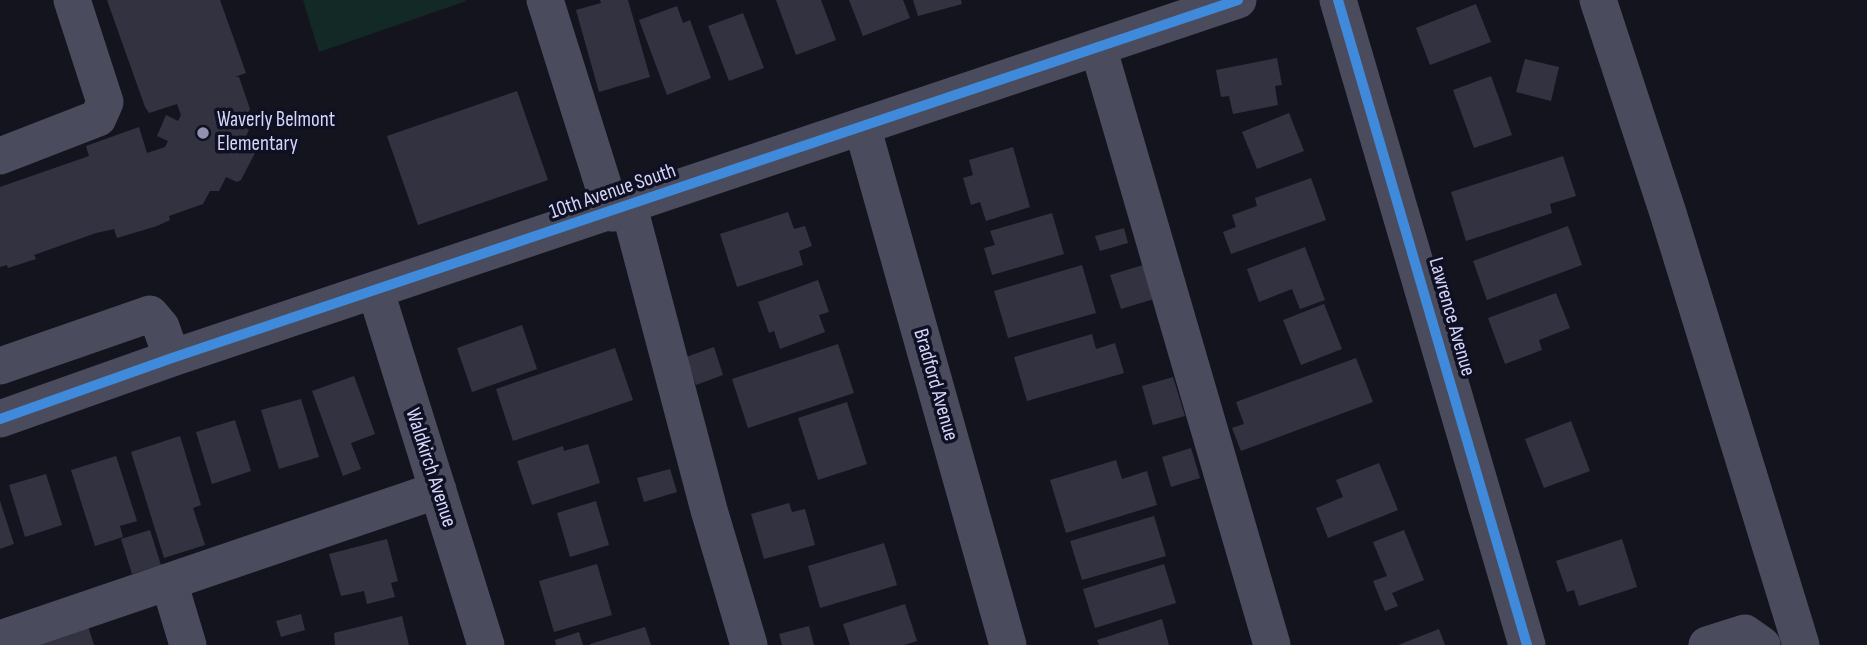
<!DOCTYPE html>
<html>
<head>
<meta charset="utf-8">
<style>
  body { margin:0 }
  canvas { display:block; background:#14141f }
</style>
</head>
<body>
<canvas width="1867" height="645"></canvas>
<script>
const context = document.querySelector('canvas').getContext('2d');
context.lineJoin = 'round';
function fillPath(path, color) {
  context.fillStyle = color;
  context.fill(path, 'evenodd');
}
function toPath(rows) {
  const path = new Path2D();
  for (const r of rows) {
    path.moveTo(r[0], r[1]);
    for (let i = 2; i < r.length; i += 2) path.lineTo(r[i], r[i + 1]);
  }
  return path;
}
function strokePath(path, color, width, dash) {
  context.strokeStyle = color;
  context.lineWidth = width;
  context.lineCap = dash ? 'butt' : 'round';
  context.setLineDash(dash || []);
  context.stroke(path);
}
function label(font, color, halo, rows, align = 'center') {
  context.font = font + ' "Sofia Sans Condensed",sans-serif';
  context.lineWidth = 7;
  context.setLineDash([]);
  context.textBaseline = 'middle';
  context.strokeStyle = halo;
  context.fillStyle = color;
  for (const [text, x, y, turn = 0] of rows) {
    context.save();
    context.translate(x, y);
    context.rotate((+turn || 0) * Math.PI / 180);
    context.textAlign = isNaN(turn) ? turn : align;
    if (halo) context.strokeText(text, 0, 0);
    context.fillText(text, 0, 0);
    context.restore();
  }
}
fillPath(toPath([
  [303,0,465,0,466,1,319,52]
]), '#132926');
fillPath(toPath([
  [107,0,220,0,246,73,235,77,239,77,250,109,242,124,249,130,242,144,255,153,241,180,237,182,226,177,219,191,210,191,203,204,169,216,170,220,157,226,117,238,114,229,96,233,34,255,36,259,8,268,7,265,0,267,0,187,89,156,86,146,139,127,147,153,165,147,168,141,157,136,166,115,178,121,181,115,177,104,149,113,145,107],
  [600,0,628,0,650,77,599,92,576,10,601,3],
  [776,0,821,0,836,40,796,55],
  [849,0,903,0,910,18,863,36],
  [913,0,961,0,962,4,918,16],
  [1476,4,1491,42,1430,65,1416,28],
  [677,6,683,23,690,20,711,78,667,95,639,20],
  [743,13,764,68,729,81,708,26],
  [1277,58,1282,85,1275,86,1278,105,1233,114,1229,96,1221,97,1216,70],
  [1525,59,1559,67,1551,101,1516,92],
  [1491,76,1512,135,1474,148,1453,90],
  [517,91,548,180,418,225,387,136],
  [1289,113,1304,151,1257,169,1242,132],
  [1013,147,1030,207,986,221,980,202,971,205,963,178,973,175,969,160],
  [1563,156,1576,196,1550,204,1552,213,1466,241,1451,192],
  [1311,178,1326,220,1231,254,1223,232,1236,227,1232,215,1257,206,1255,198],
  [788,212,794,229,805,226,812,246,799,251,803,265,737,287,720,234],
  [1052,213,1064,254,992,275,984,248,995,245,990,231],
  [1568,226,1582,265,1487,300,1473,261],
  [1124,228,1128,243,1100,251,1095,236],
  [1305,247,1325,300,1300,309,1292,289,1259,302,1247,269],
  [1082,265,1096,313,1008,338,994,291],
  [1143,265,1154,299,1121,309,1110,275],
  [818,280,829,312,819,315,825,332,780,349,774,331,769,333,758,302],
  [1556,293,1570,328,1539,340,1542,350,1505,364,1488,318],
  [1324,304,1342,349,1301,365,1283,320],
  [522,325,537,369,472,392,457,348],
  [1092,334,1096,349,1115,343,1124,373,1027,401,1014,357],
  [838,344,854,393,748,428,732,379],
  [714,347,723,375,696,385,686,357],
  [615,348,633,400,513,441,496,389],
  [1356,358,1373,402,1241,451,1232,428,1244,424,1236,402],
  [354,376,375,434,351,443,361,469,343,476,312,391],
  [1173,377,1185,416,1153,425,1142,386],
  [301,399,319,457,279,469,261,410],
  [847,402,867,464,818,480,798,418],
  [235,420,251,471,212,484,196,432],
  [1571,421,1590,471,1544,488,1525,439],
  [180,436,201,505,193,508,205,545,164,558,131,452],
  [588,444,600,483,532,505,517,461,563,446,564,451],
  [1191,448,1200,478,1171,487,1162,457],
  [116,456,137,521,120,526,123,537,95,546,71,470],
  [1116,460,1122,479,1147,471,1157,505,1066,533,1050,480],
  [1379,463,1398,510,1328,538,1316,508,1343,497,1336,480],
  [670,469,677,492,644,502,637,478],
  [46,474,62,525,25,537,9,485],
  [0,501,14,544,0,549],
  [596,501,609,545,570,557,557,513],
  [789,503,792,512,805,509,815,545,764,559,751,514],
  [1154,516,1166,556,1082,580,1070,541],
  [150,530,161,565,132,574,121,539],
  [1404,530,1424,580,1392,593,1398,606,1385,611,1373,581,1387,576,1373,542],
  [387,539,398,581,391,583,395,597,367,604,364,591,341,596,329,554],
  [1622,539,1637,587,1579,606,1574,590,1567,592,1556,561],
  [884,543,897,585,820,608,808,566],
  [597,564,612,615,554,632,539,581],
  [1164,564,1176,603,1095,628,1083,589],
  [905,604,917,641,904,645,850,645,843,624],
  [301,614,305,630,281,637,276,621],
  [402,616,409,645,335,645,334,633],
  [1162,619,1169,645,1099,645,1097,640],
  [87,623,94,645,23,645],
  [809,626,814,645,782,645,779,634],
  [645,627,651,645,590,645,590,644],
  [1439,629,1445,645,1398,645],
  [579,632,583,645,556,645,555,640]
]), '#323241');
strokePath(toPath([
  [545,0,612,213],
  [1338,0,1527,645],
  [1598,0,1668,213,1801,645],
  [1098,47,1272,645],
  [862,126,1008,645],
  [0,156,98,118,105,102,72,0],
  [629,207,709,510,749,645],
  [376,292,486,645],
  [0,366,150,314,161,327,172,358],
  [0,419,172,358,1238,0],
  [169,582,188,645],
  [0,639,438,490],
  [1707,645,1745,633,1762,645]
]), '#4a4c5e', 37);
strokePath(toPath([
  [1338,0,1527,645],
  [0,419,172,358,1238,0]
]), '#408adc', 10);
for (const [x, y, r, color] of [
  [203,133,7,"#9192af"]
]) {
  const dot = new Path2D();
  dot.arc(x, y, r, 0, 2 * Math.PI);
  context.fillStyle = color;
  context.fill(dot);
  strokePath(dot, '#101023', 2.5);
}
label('21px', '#d4d6fc', '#101023', [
  ["Waverly Belmont",217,121],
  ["Elementary",217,145]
], 'left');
label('21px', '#d4d6fc', '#101023', [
  ["10th Avenue South",613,192,-19],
  ["Lawrence Avenue",1451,317,74],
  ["Bradford Avenue",935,385,74],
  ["Waldkirch Avenue",430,468,72]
]);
</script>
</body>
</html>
